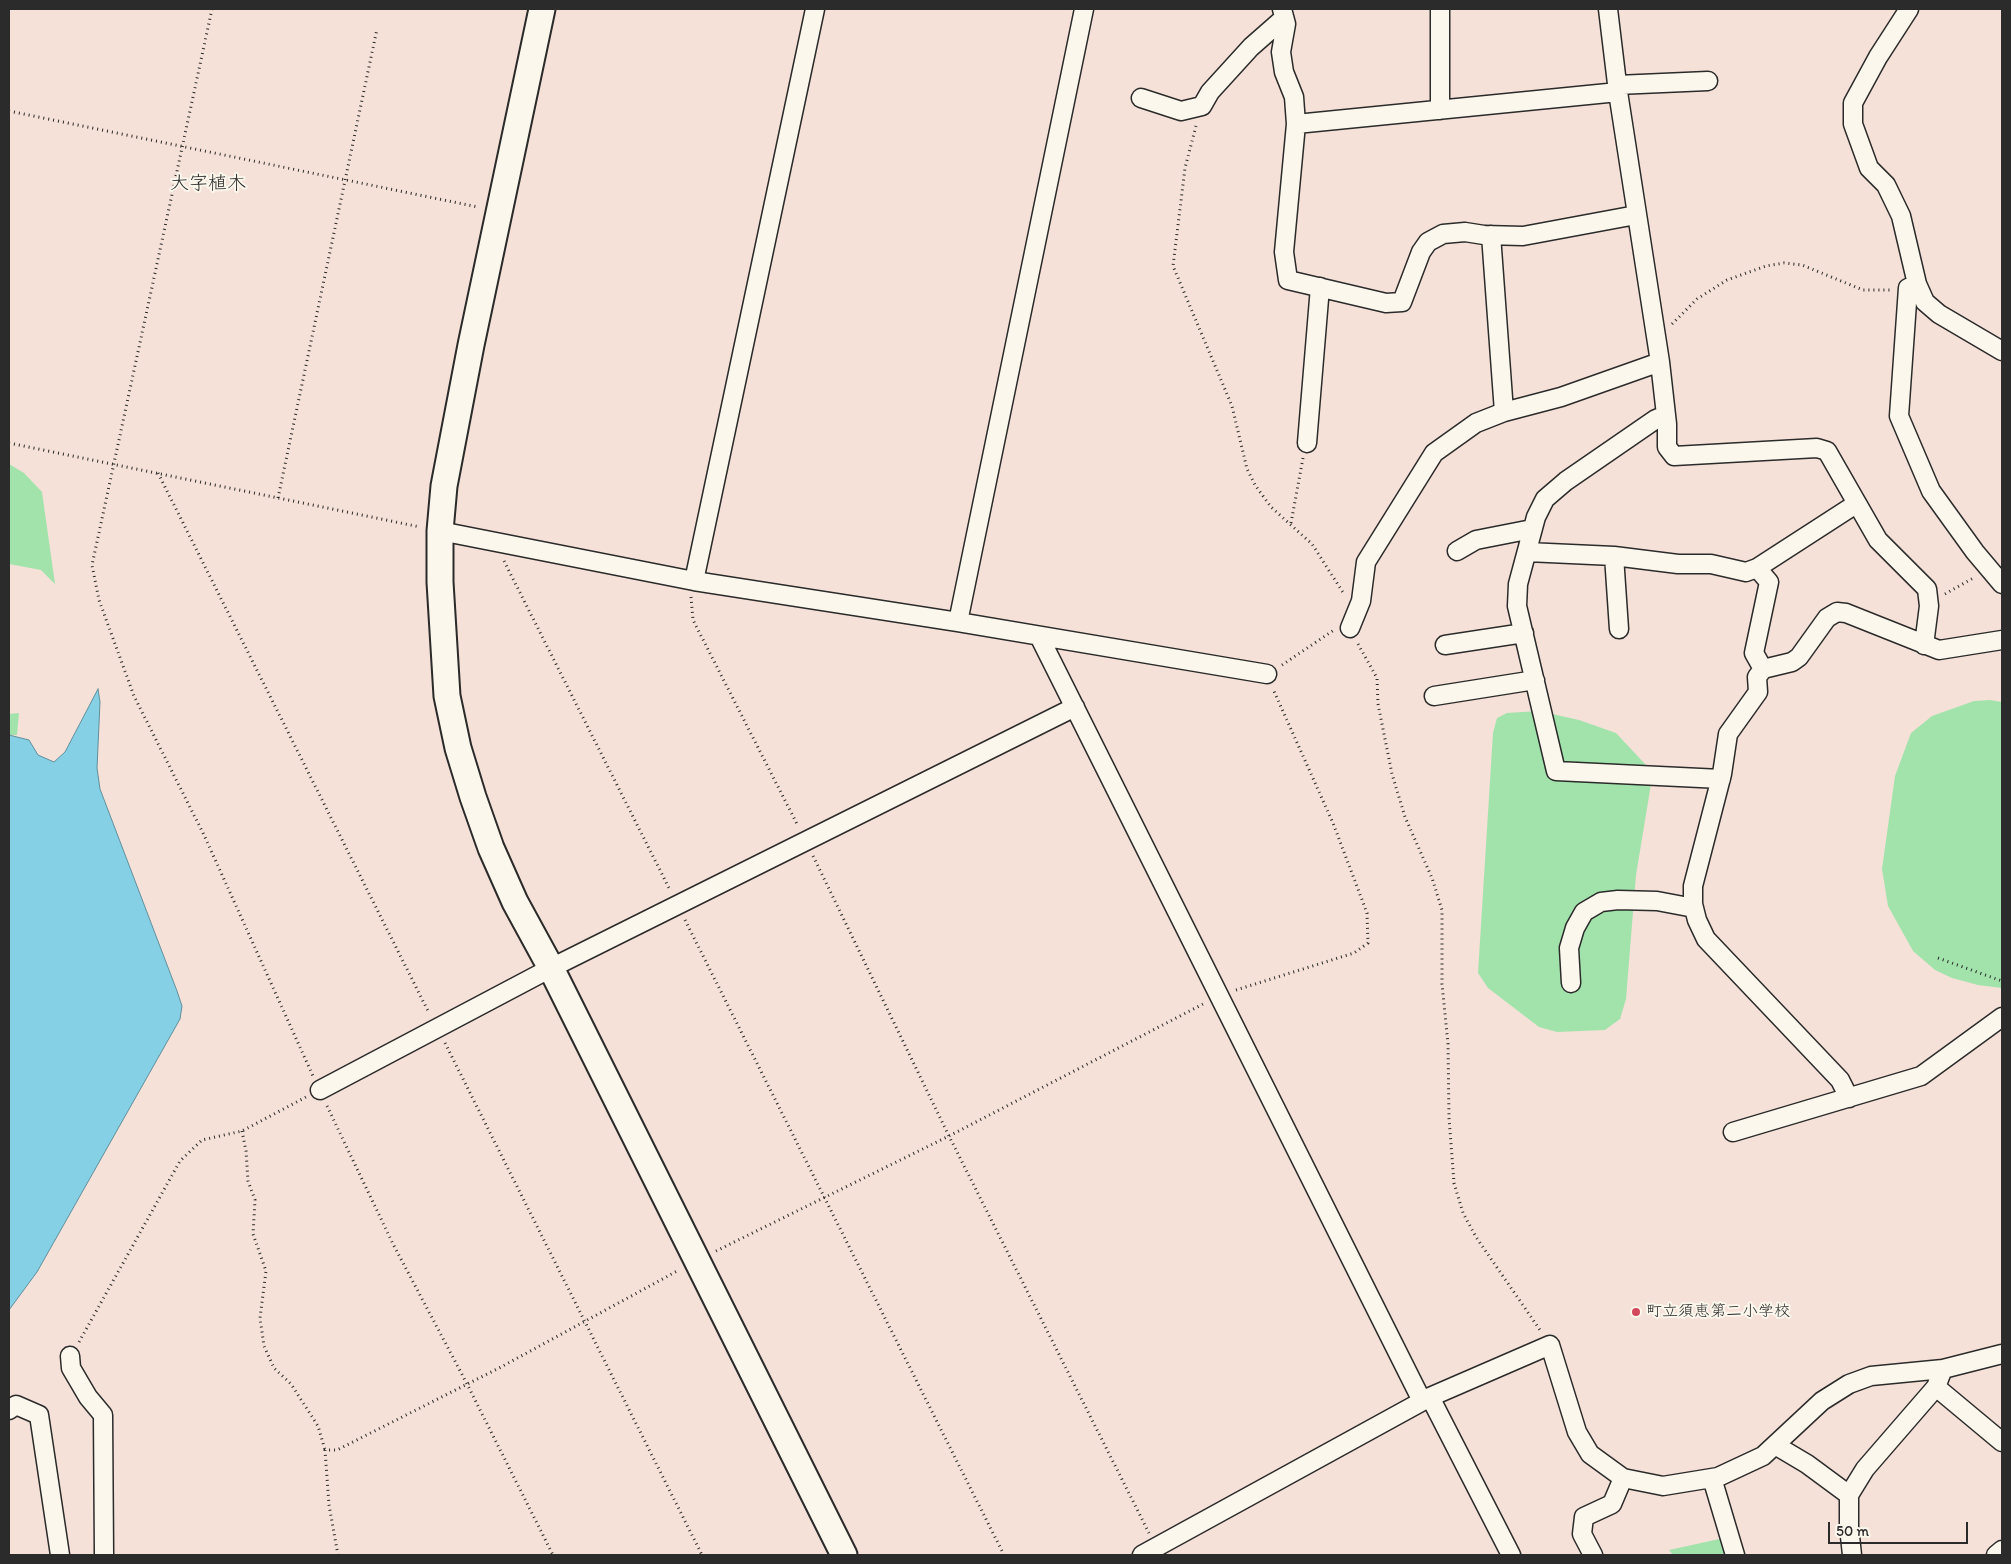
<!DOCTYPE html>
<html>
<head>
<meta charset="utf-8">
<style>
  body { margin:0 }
  #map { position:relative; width:2011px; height:1564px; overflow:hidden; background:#f5e1d8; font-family:Itim,sans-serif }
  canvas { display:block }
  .frame { position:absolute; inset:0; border:10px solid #2b2b2b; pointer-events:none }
  .scale { position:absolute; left:1828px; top:1522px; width:140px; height:22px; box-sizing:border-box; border:2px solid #2b2b2b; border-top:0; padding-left:6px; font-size:15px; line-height:18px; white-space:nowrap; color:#2b2b2b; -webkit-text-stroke:4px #fbf7ec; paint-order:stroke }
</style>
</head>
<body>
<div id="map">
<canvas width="2011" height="1564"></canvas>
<div class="frame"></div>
<div class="scale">50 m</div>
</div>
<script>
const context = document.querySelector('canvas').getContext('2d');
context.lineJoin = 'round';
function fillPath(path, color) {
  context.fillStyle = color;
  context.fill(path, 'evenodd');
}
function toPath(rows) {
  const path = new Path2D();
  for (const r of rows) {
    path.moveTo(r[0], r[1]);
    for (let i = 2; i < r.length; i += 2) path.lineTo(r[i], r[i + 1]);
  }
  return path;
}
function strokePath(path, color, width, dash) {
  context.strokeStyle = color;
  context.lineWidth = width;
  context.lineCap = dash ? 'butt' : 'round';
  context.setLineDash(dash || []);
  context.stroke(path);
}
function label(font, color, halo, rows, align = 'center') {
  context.font = font + ' Itim,"Klee One",sans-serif';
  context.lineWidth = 4;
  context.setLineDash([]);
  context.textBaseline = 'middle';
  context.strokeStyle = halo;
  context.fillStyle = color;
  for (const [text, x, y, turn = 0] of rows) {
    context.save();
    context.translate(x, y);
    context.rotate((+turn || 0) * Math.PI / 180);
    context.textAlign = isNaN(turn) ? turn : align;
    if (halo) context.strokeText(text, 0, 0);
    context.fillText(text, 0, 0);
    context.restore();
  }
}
fillPath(toPath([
  [9,464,24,473,42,492,55,584,41,570,9,564],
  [1990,700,2002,702,2002,988,1978,985,1952,978,1935,970,1913,951,1888,906,1882,869,1895,776,1911,733,1932,716,1974,701],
  [1539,711,1579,720,1616,733,1646,765,1651,784,1636,875,1626,999,1620,1019,1605,1030,1557,1032,1539,1027,1488,988,1478,973,1493,733,1497,718,1507,713],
  [19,713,17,735,9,735,9,714],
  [1724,1538,1729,1555,1673,1555,1669,1550]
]), '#a2e3ac');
const water = toPath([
  [98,689,100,702,97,768,100,789,177,991,182,1006,180,1019,37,1272,9,1310,9,735,29,740,38,755,54,762,65,752,98,689]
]);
fillPath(water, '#85d0e5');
strokePath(water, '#618e9b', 1);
const street = toPath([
  [1282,9,1286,24,1281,52,1284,72,1294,97,1296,124,1618,92,1660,362,1561,397,1504,412,1476,423,1434,453,1366,562,1361,601,1350,628],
  [1608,9,1618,92],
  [1909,9,1878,57,1853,103,1853,124,1869,168,1886,185,1901,216,1917,284,1925,302,1939,314,2002,351],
  [1617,85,1708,81],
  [1141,98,1181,111,1202,106,1210,92,1251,47,1284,18],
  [1440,110,1440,9],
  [1296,124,1284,252,1288,280,1386,303,1402,302,1421,252,1428,242,1443,234,1465,232,1484,235,1523,236,1636,215],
  [1491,235,1504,412],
  [1917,284,1908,288,1899,416,1931,491,1975,552,2002,584],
  [1660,362,1667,424,1667,447,1674,456,1817,448,1827,451,1878,540,1927,589,1929,606,1924,645],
  [1666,415,1656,419,1566,481,1545,499,1536,517,1518,584,1517,606,1556,771,1721,779],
  [1307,443,1320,287],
  [440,531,694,581,958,622,1267,674],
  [1457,551,1476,540,1532,529],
  [1527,552,1614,556,1678,564,1711,564,1746,572,1757,568,1856,504],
  [1614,556,1619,629],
  [1757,568,1769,582,1754,653,1763,669],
  [694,581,815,9],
  [958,622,1084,9],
  [1039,636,1422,1401],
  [1445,645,1524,633],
  [1434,696,1535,680],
  [1571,983,1569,948,1575,928,1584,912,1601,902,1618,900,1657,901,1694,908],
  [320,1090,551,968,1075,707],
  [1849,1098,1840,1080,1706,939,1697,920,1693,904,1693,886,1722,774,1728,734,1758,692,1757,677,1763,669,1792,662,1799,657,1827,618,1837,612,1846,613,1939,650,2002,640],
  [1733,1132,1921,1076,2002,1017],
  [70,1356,71,1368,88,1397,103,1415,104,1555],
  [1936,1387,2002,1442],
  [1430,1397,1511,1555],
  [9,1410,16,1405,39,1415,60,1555],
  [1775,1445,1807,1464,1849,1495],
  [1712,1478,1735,1555],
  [1142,1555,1430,1397,1550,1345,1577,1432,1590,1454,1623,1478,1663,1486,1718,1477,1763,1456,1822,1401,1849,1384,1871,1376,1943,1369,2002,1354],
  [1593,1555,1582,1534,1584,1517,1612,1504,1623,1478],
  [1852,1555,1849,1527,1849,1495,1865,1469,1936,1387,1943,1369],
  [1996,1555,2002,1550]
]);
const secondary = toPath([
  [542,9,471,345,444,486,440,531,440,582,447,696,458,748,473,797,491,848,515,902,551,968,844,1555]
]);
strokePath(street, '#2b2b2b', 21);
strokePath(secondary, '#2b2b2b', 29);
strokePath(toPath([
  [212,9,92,565,99,600,134,696,204,835,313,1076],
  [9,111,478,207],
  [1196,126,1185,168,1173,266,1232,406,1247,469,1255,485,1271,507,1312,544,1344,594],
  [1672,324,1697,299,1727,280,1766,266,1784,263,1802,265,1863,290,1892,290],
  [9,443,420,527],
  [158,473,429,1013],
  [278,498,377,29],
  [1291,523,1303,458],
  [504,561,670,890],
  [1945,594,1975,577],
  [691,597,693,620,798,826],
  [1358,644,1377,678,1378,704,1392,774,1405,817,1432,878,1442,910,1442,984,1448,1044,1449,1118,1454,1183,1463,1213,1476,1237,1540,1330],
  [1282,665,1334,630],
  [813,856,949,1136,1149,1533],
  [685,920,1004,1555],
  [1938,958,2002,981],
  [1236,990,1354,953,1368,943,1367,913,1333,823,1273,689],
  [445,1043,702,1555],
  [327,1106,393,1244,466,1382,553,1555],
  [242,1131,246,1151,248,1181,255,1200,253,1234,266,1271,260,1318,264,1346,274,1368,291,1384,318,1426,325,1450],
  [716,1251,949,1136,1205,1003],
  [79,1342,180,1161,202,1140,242,1131,306,1097],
  [338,1555,329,1505,325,1450,337,1450,501,1367,679,1270]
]), '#2b2b2b', 3, [1, 4]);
strokePath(street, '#fbf7ec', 18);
strokePath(secondary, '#fbf7ec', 25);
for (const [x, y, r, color] of [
  [1636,1312,5,"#d1495b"]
]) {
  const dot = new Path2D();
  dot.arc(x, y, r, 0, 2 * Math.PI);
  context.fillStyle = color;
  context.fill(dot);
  strokePath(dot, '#fbf7ec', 2);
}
label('16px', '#2b2b2b', '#fbf7ec', [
  ["町立須恵第二小学校",1646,1312]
], 'left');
label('19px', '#2b2b2b', '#fbf7ec', [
  ["大字植木",208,184]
]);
</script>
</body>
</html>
